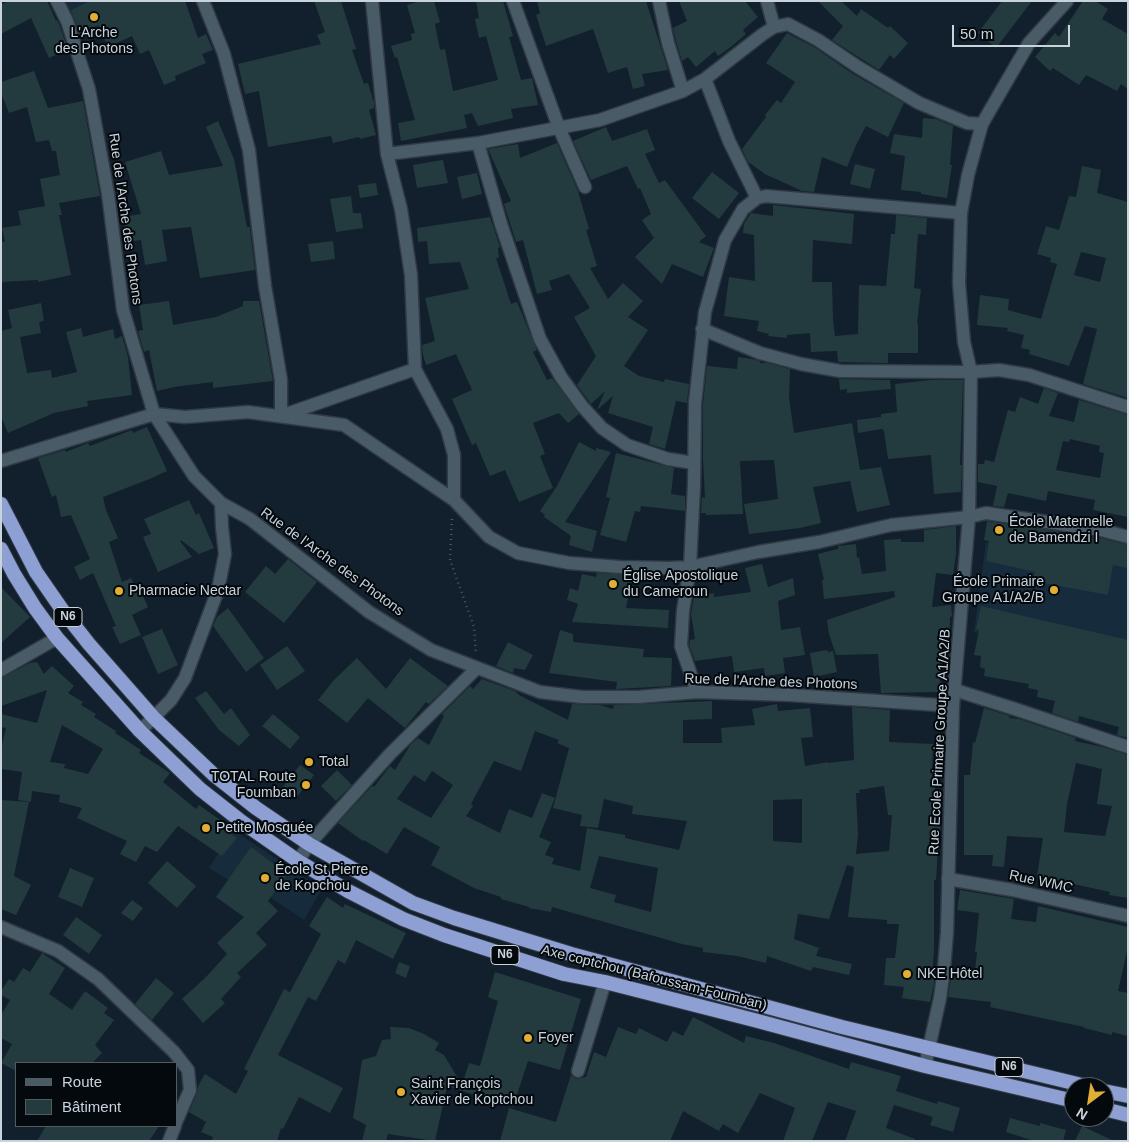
<!DOCTYPE html>
<html>
<head>
<meta charset="utf-8">
<style>
  body { margin:0 }
  #map { position:relative; width:1129px; height:1142px; overflow:hidden; background:#11202c; font-family:Arial,sans-serif }
  canvas { display:block }
  .frame { position:absolute; inset:0; border:2px solid #c9d3db; pointer-events:none }
  .legend { position:absolute; left:15px; top:1062px; width:162px; height:65px; box-sizing:border-box; background:#04090e; border:1px solid #535a60; margin:0; padding:6px 9px; list-style:none; font-size:15px; color:#c9d3db }
  .legend li { display:flex; align-items:center; gap:10px; height:25px }
  .legend b { width:25px; border:1px solid #535a60 }
  .north { position:absolute; left:1064px; top:1077px; width:50px; height:50px; box-sizing:border-box; background:#04090e; border:1px solid #535a60; border-radius:50%; rotate:211deg; font-size:14px; font-weight:700; line-height:20px; text-align:center; color:#c9d3db }
  .north::after { content:''; display:block; margin:auto; width:18px; height:22px; background:#e2ae34; clip-path:polygon(50% 0,100% 100%,50% 72%,0 100%) }
  .scale { position:absolute; left:952px; top:25px; width:118px; height:22px; box-sizing:border-box; border:2px solid #c9d3db; border-top:0; padding-left:6px; font-size:15px; line-height:18px; white-space:nowrap; color:#c9d3db; -webkit-text-stroke:4px #04090e; paint-order:stroke }
</style>
</head>
<body>
<div id="map">
<canvas width="1129" height="1142"></canvas>
<div class="frame"></div>
<ul class="legend">
<li><b style="height:6px;background:#4a5b68"></b>Route</li>
<li><b style="height:14px;background:#233b3f"></b>Bâtiment</li>
</ul>
<div class="north">N</div>
<div class="scale">50 m</div>
</div>
<script>
const context = document.querySelector('canvas').getContext('2d');
context.lineJoin = 'round';
function fillPath(path, color) {
  context.fillStyle = color;
  context.fill(path, 'evenodd');
}
function toPath(rows) {
  const path = new Path2D();
  for (const r of rows) {
    path.moveTo(r[0], r[1]);
    for (let i = 2; i < r.length; i += 2) path.lineTo(r[i], r[i + 1]);
  }
  return path;
}
function strokePath(path, color, width, dash) {
  context.strokeStyle = color;
  context.lineWidth = width;
  context.lineCap = dash ? 'butt' : 'round';
  context.setLineDash(dash || []);
  context.stroke(path);
}
function label(font, color, halo, rows, align = 'center') {
  context.font = font + ' Arial,sans-serif';
  context.lineWidth = 4;
  context.setLineDash([]);
  context.textBaseline = 'middle';
  context.strokeStyle = halo;
  context.fillStyle = color;
  for (const [text, x, y, turn = 0] of rows) {
    context.save();
    context.translate(x, y);
    context.rotate((+turn || 0) * Math.PI / 180);
    context.textAlign = isNaN(turn) ? turn : align;
    if (halo) context.strokeText(text, 0, 0);
    context.fillText(text, 0, 0);
    context.restore();
  }
}
fillPath(toPath([
  [62,1,133,1,79,39],
  [1017,516,1128,540,1128,666,974,632,986,542,1012,547],
  [233,830,322,889,304,920,256,888,249,893,209,868]
]), '#162b3b');
fillPath(toPath([
  [8,1,47,1,56,21,57,20,59,24,68,49,49,58,31,18,1,34,1,5],
  [90,1,185,1,198,38,206,34,213,50,202,54,206,63,175,76,176,80,164,85,149,50,140,54,132,36,108,47,98,25,80,34,71,10],
  [314,1,341,1,356,49,352,50,364,84,368,83,374,103,374,108,369,110,376,135,360,139,359,137,333,143,331,136,268,147,259,91,245,94,238,64,321,44,317,35,325,32],
  [420,1,434,1,440,22,435,24,440,50,445,49,453,91,498,80,486,36,479,38,475,19,479,18,476,1,503,1,513,36,509,37,521,80,532,78,538,105,511,109,513,118,478,126,472,113,464,115,467,128,401,141,398,123,415,120,397,57,395,58,391,46,412,40,411,34,415,33,407,5],
  [537,1,646,1,668,70,642,74,645,86,633,89,627,67,608,73,593,29,546,46,536,15,540,13],
  [679,1,745,1,758,17,743,30,746,34,732,46,718,56,715,51,696,67,688,57,682,61,676,41,673,28,687,21],
  [818,1,841,1,857,16,861,9,888,28,890,26,908,43,894,59,890,55,879,70,832,40,843,26],
  [1002,1,1032,1,996,48,978,33],
  [1083,1,1095,1,1108,9,1102,19,1128,34,1128,89,1121,84,1117,91,1086,75,1079,85,1053,68,1050,71,1035,57,1055,33,1059,37],
  [787,33,814,47,853,74,904,103,888,137,866,126,856,145,847,167,822,157,814,192,802,191,765,174,748,162,742,149,766,117,765,115,777,100,781,103,795,82,766,63],
  [34,71,48,108,83,101,100,196,59,203,62,215,59,215,71,275,38,282,38,280,1,282,1,242,5,242,2,228,21,225,18,211,45,206,40,179,60,175,56,151,52,151,49,140,36,142,27,107,9,113,1,93,1,82],
  [923,118,936,119,953,126,950,165,952,165,947,198,921,194,921,192,901,190,905,156,890,153,894,134,922,138],
  [218,121,234,159,247,227,250,227,250,229,255,270,200,278,191,227,162,230,167,261,145,265,141,240,127,242,123,217,141,214,125,162,161,151,169,175,223,166,206,127],
  [606,127,612,141,647,129,655,150,645,154,659,183,665,180,706,236,699,242,714,248,703,277,672,264,662,284,635,257,654,238,642,220,651,214,640,188,638,189,627,166,591,180,573,141],
  [557,143,578,191,589,229,586,230,597,266,590,268,608,299,623,283,643,301,628,317,648,330,624,366,639,376,664,382,665,379,689,384,687,403,676,401,665,449,649,444,653,427,608,413,613,396,597,410,605,391,591,404,577,385,596,356,574,317,590,308,569,274,549,281,552,290,537,294,523,240,516,242,504,204,511,201,488,149,518,144,520,158],
  [443,160,448,183,417,188,413,165],
  [855,164,875,169,870,189,850,184],
  [1082,166,1101,170,1097,193,1128,202,1128,398,1083,384,1097,329,1085,326,1069,366,1029,354,1030,350,1021,348,1024,335,1007,331,1008,328,977,325,980,295,1009,299,1008,310,1041,319,1057,264,1050,262,1051,258,1037,254,1046,226,1059,230,1069,196,1076,197],
  [1081,252,1106,258,1100,282,1074,275],
  [712,172,739,193,719,219,692,198],
  [477,173,482,194,462,199,457,177],
  [376,183,378,195,360,198,358,185],
  [351,196,353,213,361,213,363,228,336,232,330,199],
  [773,205,854,214,852,244,813,240,812,282,832,282,833,319,835,336,858,334,859,285,886,286,891,234,895,234,896,215,927,218,926,235,918,234,914,288,921,289,917,323,918,323,918,353,888,353,888,363,838,362,837,351,811,352,810,333,787,335,787,338,768,336,769,334,757,331,759,321,724,316,729,277,755,281,754,235,743,233,744,224,751,213,773,216],
  [490,217,500,247,498,248,499,258,496,258,511,304,517,302,537,350,533,352,547,380,552,378,579,414,568,423,559,413,533,423,545,454,540,456,553,488,519,502,505,470,490,476,476,443,472,445,452,399,472,390,456,354,426,365,423,355,422,345,435,341,425,298,469,289,460,262,429,264,427,241,418,242,417,228],
  [333,241,335,259,311,262,308,244],
  [169,301,173,325,216,317,243,306,243,301,259,301,273,381,213,388,213,382,174,387,157,391,149,350,144,352,138,331,143,330,139,305],
  [41,303,44,321,39,322,41,333,20,337,27,373,51,370,52,378,77,372,66,332,81,328,83,337,113,329,115,339,122,336,128,357,132,395,87,401,88,406,54,413,8,433,1,416,1,331,12,328,8,310],
  [738,357,752,359,760,361,760,363,767,363,790,369,789,398,794,433,852,423,860,470,881,467,890,505,857,512,850,481,813,487,821,523,800,528,749,534,744,504,778,499,774,460,740,461,743,514,706,515,706,513,701,513,702,497,705,498,703,458,703,404,707,366,737,369],
  [839,379,890,380,891,389,847,393,847,389,840,390],
  [931,380,963,380,960,465,962,465,961,492,934,494,931,455,888,459,884,431,882,429,858,433,857,420,881,417,881,414,897,412,895,384],
  [1044,388,1058,393,1049,416,1074,422,1079,400,1128,415,1128,517,1093,510,1095,500,1048,491,1046,501,1008,493,1004,507,993,506,997,486,978,482,978,464,984,464,985,460,994,462,1008,410,1015,412,1020,397,1038,404],
  [1070,439,1100,446,1099,452,1104,453,1100,478,1056,470,1063,441,1069,442],
  [147,427,167,471,152,478,103,497,106,510,118,538,109,542,122,582,131,578,138,595,142,594,148,607,132,615,141,635,120,644,112,627,116,626,93,573,80,580,74,567,90,559,71,515,61,517,56,495,52,497,38,458,65,450,66,452,88,443,90,446,132,430,133,433],
  [579,442,596,451,596,448,611,452,565,522,597,531,592,552,569,545,571,536,544,517,545,515,540,511,557,486],
  [616,453,674,468,671,494,685,496,685,511,641,506,640,512,635,511,626,542,600,535,610,498,606,497],
  [189,500,196,515,199,513,214,548,199,554,181,540,180,541,192,557,158,572,143,537,151,534,144,519],
  [987,521,1099,538,1128,545,1128,568,1113,565,1108,595,1033,581,1035,572,986,561,989,541,984,540],
  [956,526,956,554,953,575,936,573,932,607,951,605,952,616,950,617,949,652,940,653,940,692,881,693,878,654,836,655,829,634,827,620,895,597,894,591,824,599,822,580,824,580,818,554,838,549,838,546,856,544,857,558,859,557,862,574,886,571,884,540,901,539,901,542,924,542,924,530],
  [288,559,317,582,284,623,245,592,266,566,275,574],
  [762,564,768,587,793,578,795,595,778,601,781,630,800,627,805,655,783,658,785,673,765,676,764,668,734,672,732,656,695,661,689,645,690,640,695,639,691,614,694,596,714,593,714,597,751,592,745,568],
  [597,573,633,575,626,608,669,610,668,628,572,622,578,604,567,600,570,588,578,591,582,574,596,577],
  [1,587,30,617,1,643],
  [981,606,1128,640,1128,738,1117,735,1119,727,1079,716,1078,722,1052,713,1055,701,1037,697,1038,690,1028,688,1029,684,984,676,985,669,980,667,981,656,974,655,979,630,976,629],
  [228,608,264,658,246,672,213,626,217,617],
  [162,629,178,665,158,674,142,637],
  [560,630,573,634,573,642,644,649,643,657,672,658,671,686,616,689,617,682,549,673],
  [508,642,533,655,525,670,514,668,513,673,496,666],
  [287,646,305,671,277,690,260,665],
  [827,650,828,652,833,651,837,672,814,677,810,653],
  [357,658,386,689,410,658,448,686,429,704,426,702,405,728,368,698,347,723,318,700,334,680],
  [37,662,44,674,52,666,74,686,68,693,83,702,81,705,96,714,94,717,116,731,115,733,141,750,139,753,170,773,163,782,196,809,199,805,230,827,227,831,237,838,222,856,178,826,157,852,145,846,136,862,120,854,127,841,77,818,82,808,59,802,60,795,32,791,31,802,18,800,22,772,1,769,1,749,6,728,1,727,1,714,37,723,47,690,1,706,1,678,30,663],
  [62,725,103,749,88,774,64,768,65,764,50,762],
  [482,679,515,691,519,695,568,720,572,704,600,705,613,709,614,705,712,701,712,719,683,720,683,743,722,743,721,728,755,725,752,709,777,704,778,711,810,708,813,737,801,738,805,766,828,762,828,763,854,760,852,707,890,710,889,742,933,744,932,770,933,787,935,787,936,817,941,817,939,849,938,849,936,880,934,880,934,950,932,975,934,975,934,984,930,1002,902,998,904,987,884,985,886,958,895,958,899,924,887,924,887,920,848,917,854,867,847,865,829,919,798,914,794,939,819,948,816,956,852,964,849,975,813,967,811,971,767,956,766,963,737,956,703,952,703,948,682,944,552,907,551,912,529,908,529,907,501,899,501,897,474,888,431,865,440,847,404,827,387,854,364,840,363,841,338,823,372,786,374,787,390,766,395,770,411,744,418,738,429,745,444,716,442,714,470,686,473,689],
  [535,731,559,740,557,743,569,748,553,808,582,815,580,826,598,828,604,799,633,806,632,814,687,821,679,850,625,838,625,835,587,828,580,871,552,864,554,858,545,855,551,842,539,837,555,798,542,793,532,818,509,809,500,833,466,816,473,806,471,804,494,761,521,771],
  [432,771,453,785,431,818,397,799,414,775,425,782],
  [884,786,888,815,892,815,889,851,856,854,858,835,856,793,860,793,859,790],
  [802,799,802,843,773,841,773,800],
  [599,856,658,868,651,912,614,902,616,895,590,888],
  [206,691,224,714,231,708,250,735,239,746,219,730,195,698],
  [984,708,1010,716,1009,718,1019,719,1076,738,1075,741,1103,747,1128,755,1128,898,1109,895,1110,892,1037,876,1043,838,1007,836,1004,867,992,866,993,855,964,855,964,775,970,775,973,742,975,743],
  [1076,763,1102,769,1097,804,1112,806,1105,836,1064,832,1067,804],
  [273,714,300,737,290,749,262,726],
  [300,765,314,775,296,798,282,788],
  [337,770,352,785,336,801,321,786],
  [1,800,29,802,14,876,31,885,16,915,1,909],
  [251,847,287,874,268,901,278,911,256,933,267,945,237,973,241,977,221,999,225,1003,203,1023,182,999,206,977,227,954,217,943,244,917,216,897],
  [167,861,196,886,177,908,148,883],
  [70,868,94,878,82,907,58,897],
  [960,890,1014,899,1011,919,1036,922,1038,906,1128,927,1128,947,1118,991,1128,993,1128,1036,1112,1032,1112,1035,1084,1028,1084,1027,990,1007,991,1002,948,997,951,977,974,980,977,952,975,952,979,913,957,910],
  [327,897,343,908,345,904,406,933,393,959,356,940,345,964,338,960,316,1001,308,997,278,1055,343,1088,330,1113,299,1097,283,1129,281,1128,277,1141,212,1141,213,1137,201,1132,206,1122,189,1112,197,1093,198,1086,205,1074,236,1094,248,1071,244,1069,284,989,290,992,321,934,309,926],
  [132,900,143,908,133,921,121,913],
  [76,917,102,935,89,954,63,935],
  [42,953,65,968,49,994,72,1010,85,991,108,1008,104,1013,114,1020,95,1045,102,1053,92,1063,16,1063,16,1071,1,1063,12,1044,1,1038,1,1015,10,1000,1,995,1,991,9,979,14,982,23,968,30,972],
  [399,962,410,966,406,978,395,973],
  [495,972,581,999,560,1070,528,1061,513,1107,447,1086,435,1141,388,1134,386,1141,362,1141,366,1125,353,1118,362,1060,376,1056,382,1040,391,1039,390,1027,409,1028,424,1034,439,1043,435,1050,444,1055,462,1085,469,1063,480,1066,498,1001,488,997],
  [156,978,174,993,152,1020,135,1004],
  [693,1017,744,1043,746,1036,774,1043,849,1069,851,1062,901,1076,896,1091,937,1104,938,1101,960,1108,953,1132,930,1125,933,1117,894,1105,886,1128,915,1139,915,1141,845,1141,856,1111,828,1102,812,1141,783,1141,795,1108,760,1093,738,1133,723,1124,719,1131,683,1111,670,1141,500,1141,509,1108,556,1122,571,1075,576,1079,586,1077,594,1052,606,1057,618,1027,636,1034,639,1028,667,1042,673,1031,683,1036],
  [1010,1118,1040,1126,1040,1123,1066,1130,1063,1141,1034,1141,1006,1132],
  [46,1126,159,1126,149,1141,37,1141],
  [1082,1126,1114,1141,1075,1141]
]), '#233b3f');
const minor = toPath([
  [57,1,67,21,89,89,108,194,123,310,154,414,194,476,221,503,250,519,369,612,431,650,540,692,582,697,638,697,697,692,790,695,953,706],
  [203,1,224,54,249,150,265,286,281,380,281,416,415,369],
  [372,1,387,154,401,209,411,275,415,369,447,429,454,455,454,500],
  [513,1,559,128,585,187],
  [659,1,668,43,683,91],
  [767,1,774,27],
  [705,79,729,141,757,198],
  [478,143,501,224,540,339,561,377,582,406,602,428,627,445,668,459,694,463],
  [387,154,478,143,600,120,683,91,705,79,763,34,774,27,788,24,818,40,858,67,919,103,967,123,982,124],
  [702,329,760,353,801,364,840,371,971,372,999,370,1029,375,1128,407],
  [1,461,154,414,185,417,248,412,344,425,454,500,489,537,518,553,569,563,620,567,669,568,690,567,758,552,819,542,891,525,969,517,986,513,1101,530,1128,537],
  [1,670,57,638],
  [955,690,1018,710,1128,747],
  [697,692,681,646,683,611,690,567,694,485,695,403,705,312,725,240,743,209,757,198,766,196,961,213],
  [140,731,171,700,185,678,218,590,225,554,222,527,221,503],
  [298,861,309,844,390,754,477,668],
  [948,879,1012,890,1128,916],
  [1,927,58,951,98,979,174,1052,188,1070,190,1090,176,1122],
  [578,1071,605,982],
  [169,1141,175,1126]
]);
const tertiary = toPath([
  [925,1066,940,998,944,969,947,932,953,706,969,517,971,372,964,342,959,283,961,213,968,175,982,124,1029,43,1067,1]
]);
const trunk = toPath([
  [1,504,36,572,63,611,89,644,154,718,214,775,256,808,309,844,413,903,454,918,571,954,842,1027,1090,1087],
  [1,549,14,574,35,608,57,638,140,731,200,789,242,822,298,861,348,891,403,919,444,935,564,974,605,982,754,1020,925,1066,1074,1101],
  [1104,1091,1128,1096],
  [1104,1109,1128,1115]
]);
strokePath(minor, '#303a44', 15);
strokePath(tertiary, '#303a44', 15);
strokePath(trunk, '#303a44', 16);
strokePath(toPath([
  [452,519,450,560,474,627,476,654]
]), '#4b5863', 2.5, [1, 4]);
strokePath(minor, '#4a5b68', 12);
strokePath(tertiary, '#4a5b68', 12);
strokePath(trunk, '#8e9fd4', 14);
for (const [x, y, r, color] of [
  [94,17,5,"#e2ae34"],
  [999,530,5,"#e2ae34"],
  [613,584,5,"#e2ae34"],
  [1054,590,5,"#e2ae34"],
  [119,591,5,"#e2ae34"],
  [309,762,5,"#e2ae34"],
  [306,785,5,"#e2ae34"],
  [206,828,5,"#e2ae34"],
  [265,878,5,"#e2ae34"],
  [907,974,5,"#e2ae34"],
  [528,1038,5,"#e2ae34"],
  [401,1092,5,"#e2ae34"]
]) {
  const dot = new Path2D();
  dot.arc(x, y, r, 0, 2 * Math.PI);
  context.fillStyle = color;
  context.fill(dot);
  strokePath(dot, '#04090e', 2);
}
for (const [x, y, w] of [
  [68,617,28],
  [505,955,28],
  [1009,1067,28]
]) {
  const box = new Path2D();
  box.roundRect(x - w / 2, y - 9.5, w, 19, 4);
  context.fillStyle = '#04090e';
  context.fill(box);
  strokePath(box, '#c9d3db', 1);
}
label('bold 12px', '#c9d3db', null, [
  ["N6",68,617],
  ["N6",505,955],
  ["N6",1009,1067]
]);
label('14px', '#c9d3db', '#04090e', [
  ["L'Arche",94,33,"center"],
  ["des Photons",94,49,"center"],
  ["École Maternelle",1009,522],
  ["de Bamendzi I",1009,538],
  ["Église Apostolique",623,576],
  ["du Cameroun",623,592],
  ["École Primaire",1044,582,"right"],
  ["Groupe A1/A2/B",1044,598,"right"],
  ["Pharmacie Nectar",129,591],
  ["Total",319,762],
  ["TOTAL Route",296,777,"right"],
  ["Foumban",296,793,"right"],
  ["Petite Mosquée",216,828],
  ["École St Pierre",275,870],
  ["de Kopchou",275,886],
  ["NKE Hôtel",917,974],
  ["Foyer",538,1038],
  ["Saint François",411,1084],
  ["Xavier de Koptchou",411,1100]
], 'left');
label('14px', '#c9d3db', '#04090e', [
  ["Rue de l'Arche des Photons",125,219,82],
  ["Rue de l'Arche des Photons",332,562,36],
  ["Rue de l'Arche des Photons",771,682,2],
  ["Rue Ecole Primaire Groupe A1/A2/B",940,742,-87],
  ["Rue WMC",1041,882,12],
  ["Axe coptchou (Bafoussam-Foumban)",654,978,14]
]);
</script>
</body>
</html>
